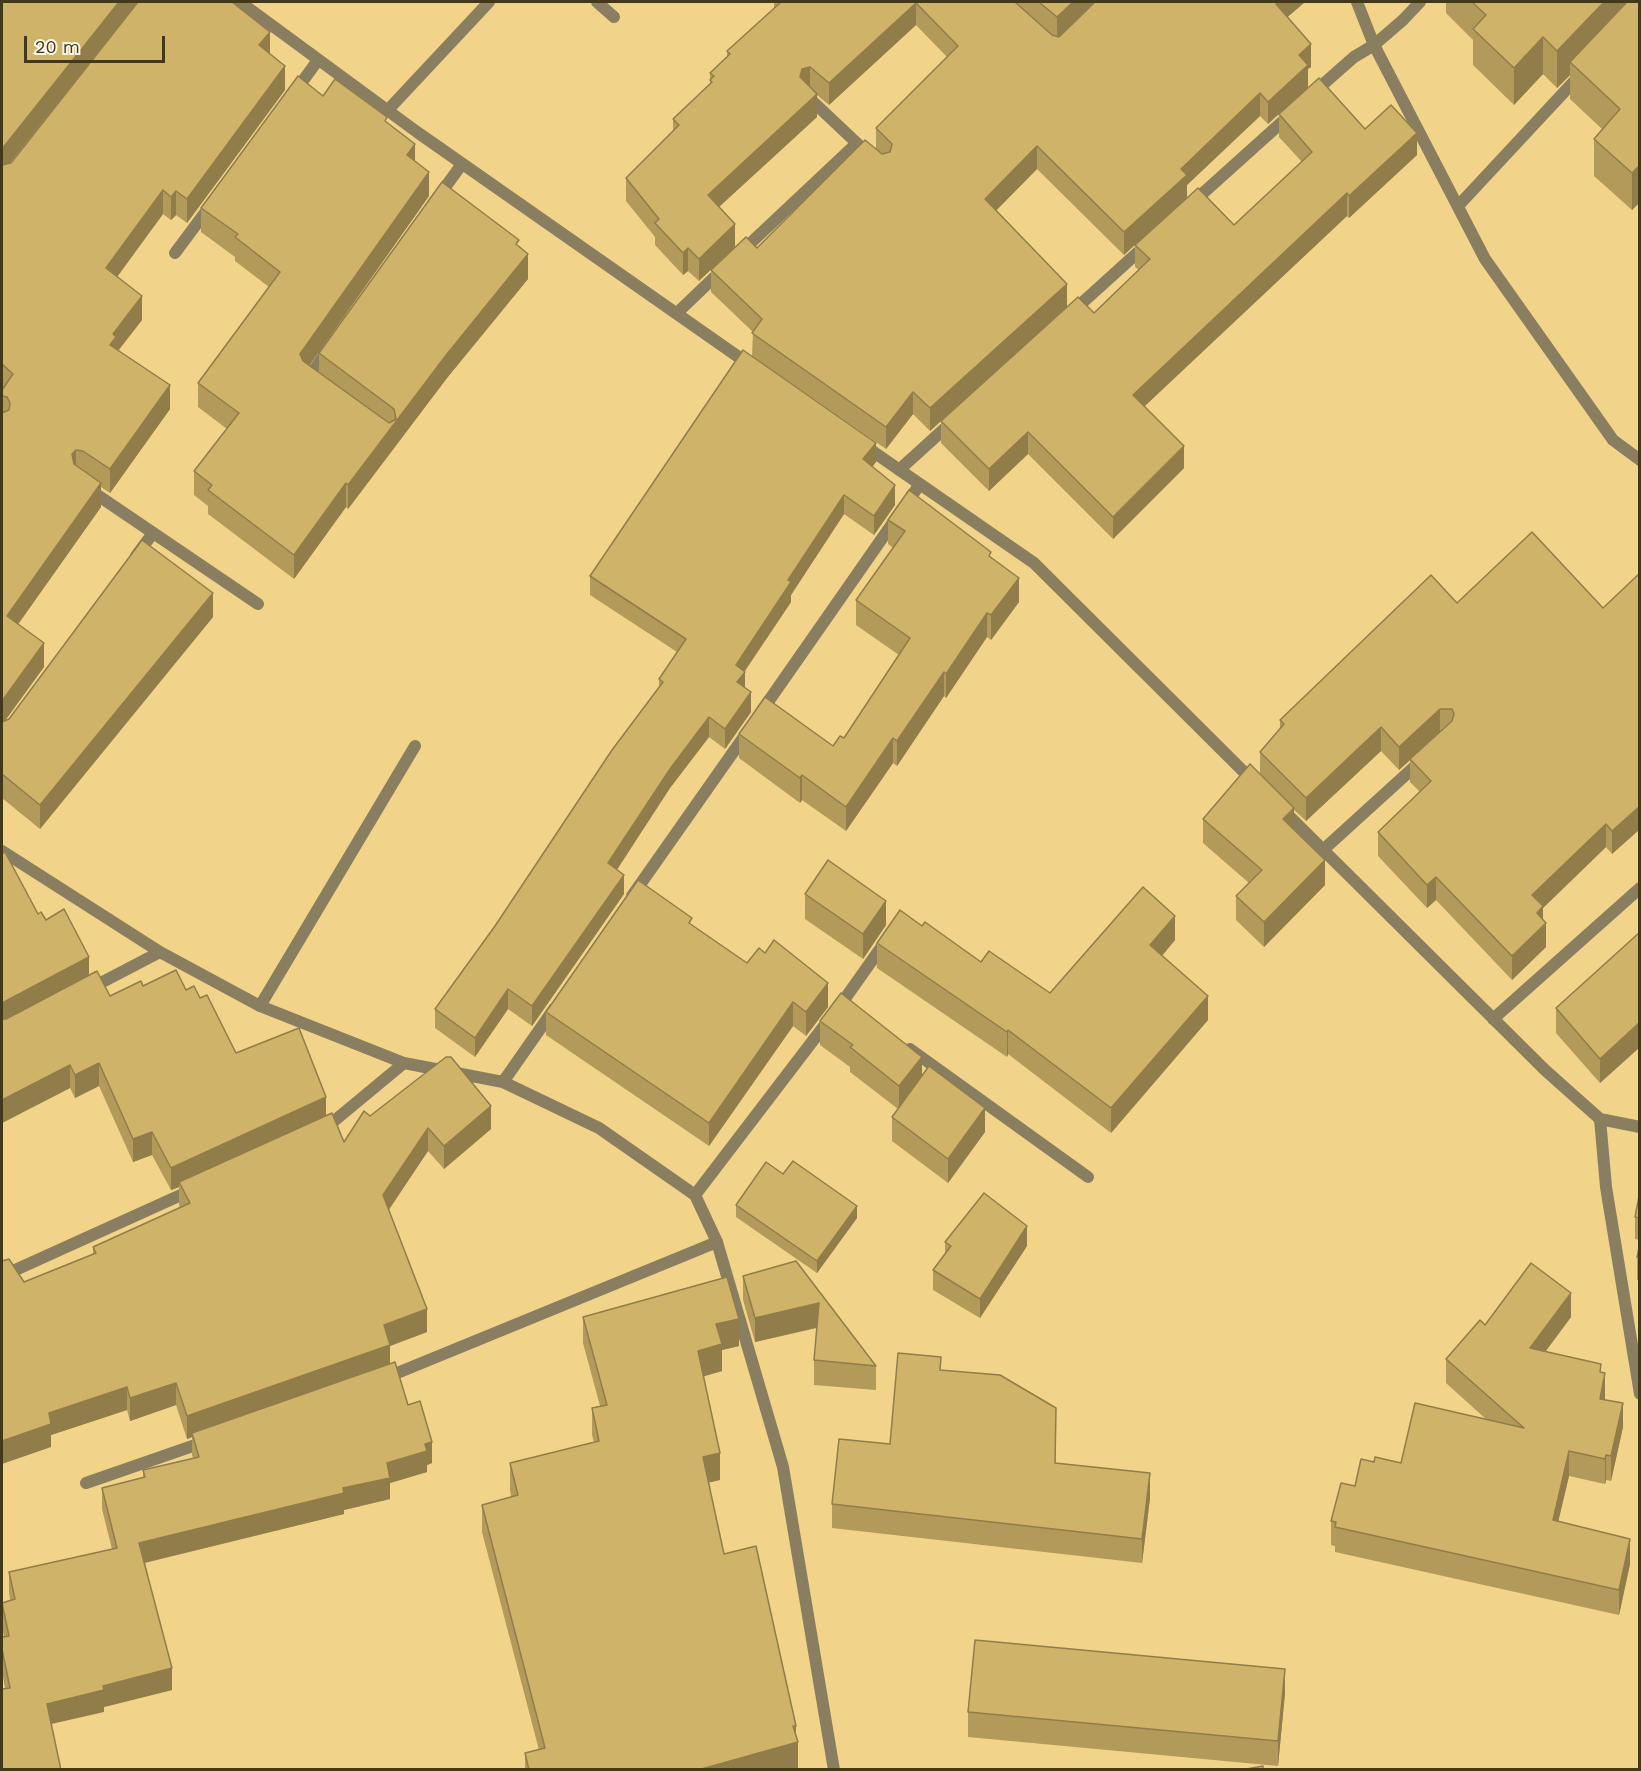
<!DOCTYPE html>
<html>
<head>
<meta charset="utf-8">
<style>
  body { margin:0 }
  #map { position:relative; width:1641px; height:1771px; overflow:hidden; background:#f1d489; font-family:"Work Sans",sans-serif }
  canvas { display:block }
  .frame { position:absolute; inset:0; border:3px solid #433819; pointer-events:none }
  .scale { position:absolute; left:24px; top:36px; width:141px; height:27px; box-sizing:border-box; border:3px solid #433819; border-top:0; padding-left:8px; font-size:18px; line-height:21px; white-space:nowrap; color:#433819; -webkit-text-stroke:4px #fdf7e9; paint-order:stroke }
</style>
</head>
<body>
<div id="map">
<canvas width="1641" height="1771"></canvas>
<div class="frame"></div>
<div class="scale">20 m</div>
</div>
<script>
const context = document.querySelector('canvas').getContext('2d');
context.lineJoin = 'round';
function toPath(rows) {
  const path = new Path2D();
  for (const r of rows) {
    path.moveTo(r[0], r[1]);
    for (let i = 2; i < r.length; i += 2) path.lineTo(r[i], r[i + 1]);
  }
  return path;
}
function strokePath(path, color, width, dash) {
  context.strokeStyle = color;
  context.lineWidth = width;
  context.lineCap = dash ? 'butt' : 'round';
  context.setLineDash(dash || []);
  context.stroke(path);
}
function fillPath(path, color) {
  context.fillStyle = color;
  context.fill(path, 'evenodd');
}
strokePath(toPath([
  [294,93,318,60],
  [438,197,462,164],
  [175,253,210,206],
  [311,381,308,379,328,350],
  [910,1049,1088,1177],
  [385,1378,717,1242],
  [86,1483,207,1441]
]), '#897e60', 12);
strokePath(toPath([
  [240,2,417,132,750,365],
  [597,2,614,17],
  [1357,2,1374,45,1485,259,1613,440,1640,460],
  [1312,94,1354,57,1374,45,1403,20,1420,2],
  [808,97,862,148],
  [387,111,489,2],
  [1192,203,1291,114],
  [1458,206,1580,75],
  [740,253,857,143],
  [1072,312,1146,245],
  [677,313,723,269],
  [862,444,1034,563,1254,782],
  [899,470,953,421],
  [87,488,258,604],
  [136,556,153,533],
  [761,712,920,484],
  [1284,811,1545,1070,1600,1119,1640,1127],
  [1323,850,1422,760],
  [2,851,160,952,260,1006,404,1063,503,1082,599,1128,695,1195,717,1242,783,1467,834,1770],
  [632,896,748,731],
  [89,989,160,952],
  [260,1006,415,746],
  [1493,1019,1640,888],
  [503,1082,554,1009],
  [1600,1119,1606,1187,1640,1394],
  [322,1131,404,1063],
  [695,1195,844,1000,885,942],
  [2,1276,192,1190]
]), '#897e60', 12);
fillPath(toPath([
  [2,2,138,2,9,164,270,54,285,90,187,223,176,215,171,220,163,214,117,277,142,320,119,350,170,409,110,493,101,487,101,507,18,624,44,667,4,721,213,617,40,829,2,798],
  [774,2,1305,2,1287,17,1311,67,1308,69,1268,124,1260,116,1187,185,1124,255,1037,169,996,210,1067,307,930,431,913,414,886,449,752,356,753,332,711,292,711,270,757,248,876,150,876,128,947,57,916,25,829,105,817,95,817,117,719,207,699,281,688,271,683,275,655,245,655,237,626,201,626,178,673,131,673,119,710,85,710,73,727,57,727,51,774,8],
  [1446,2,1640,2,1640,202,1632,210,1594,176,1594,139,1602,129,1570,99,1570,75,1557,88,1543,74,1514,105,1473,65,1473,40,1446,13],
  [323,96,387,124,415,161,429,196,309,366,319,373,319,353,519,247,528,279,447,378,348,509,346,507,294,579,208,514,208,506,194,495,194,471,227,429,198,407,198,383,269,287,235,261,235,257,201,232,201,208],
  [1279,114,1365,129,1417,155,1349,218,1347,216,1145,406,1184,468,1113,539,1028,454,989,491,941,443,941,421,1094,313,1139,270,1135,267,1135,245,1234,225,1302,162,1279,137],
  [876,462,873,466,895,505,874,535,844,514,791,595,791,602,745,671,745,688,751,712,725,749,709,737,670,788,617,870,624,894,532,1026,508,1009,475,1057,435,1028,435,1009,495,926,659,687,659,679,677,652,590,595,590,576],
  [888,520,991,557,1019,602,991,640,987,637,946,698,944,696,897,766,893,763,846,831,802,800,800,803,739,758,739,734,833,746,844,738,899,655,856,625,856,600,893,548,888,544],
  [1640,573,1640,829,1612,854,1606,847,1543,908,1543,920,1546,947,1512,980,1436,900,1427,908,1378,856,1378,832,1420,792,1410,782,1410,760,1399,770,1381,751,1306,821,1294,810,1294,830,1325,885,1264,947,1236,920,1236,896,1249,883,1203,843,1203,819,1260,775,1260,752,1280,730,1280,720,1457,603,1603,608],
  [2,854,38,914,46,920,89,976,110,996,143,986,186,990,200,998,236,1053,326,1116,344,1142,370,1116,491,1129,444,1169,428,1151,389,1210,427,1332,390,1346,390,1364,432,1463,427,1465,427,1472,390,1483,390,1499,344,1510,344,1514,145,1563,172,1690,104,1707,104,1712,5,1688,2,1671,2,1637,4,1637,2,1627,2,1603,10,1600,9,1593,9,1572,112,1549,102,1509,102,1488,143,1477,143,1470,193,1458,192,1455,192,1437,187,1439,176,1405,130,1421,127,1410,51,1435,51,1447,24,1282,93,1254,93,1247,180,1208,179,1205,179,1187,171,1190,152,1155,133,1162,99,1086,75,1098,70,1088,2,1123],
  [805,894,886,925,863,959,805,919],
  [692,925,747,963,828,1007,806,1036,793,1026,709,1146,546,1035,546,1012],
  [922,926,981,962,1050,993,1175,940,1162,956,1208,1020,1111,1133,1008,1054,1007,1057,877,968,877,943],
  [1640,932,1640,1047,1600,1083,1556,1033,1556,1008],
  [820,1021,922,1077,985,1132,948,1183,892,1141,892,1117,898,1109,850,1072,850,1067,820,1045],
  [783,1174,857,1218,817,1273,736,1217,736,1205],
  [1640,1191,1640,1240,1635,1239,1635,1217],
  [945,1242,1027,1246,980,1318,933,1290,933,1270,945,1253],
  [1640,1243,1640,1281,1637,1280,1637,1257],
  [743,1276,876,1366,876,1390,814,1385,814,1360,817,1328,755,1342,743,1300],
  [583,1317,739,1346,722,1350,722,1371,704,1376,720,1480,708,1482,724,1554,796,1735,798,1769,525,1770,525,1753,539,1750,482,1532,482,1505,511,1497,510,1490,510,1463,594,1442,592,1435,592,1408,600,1406,583,1343],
  [1571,1317,1546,1351,1601,1372,1605,1397,1605,1400,1623,1427,1611,1481,1606,1480,1605,1484,1569,1476,1558,1521,1630,1564,1619,1615,1335,1552,1335,1546,1331,1545,1331,1521,1355,1486,1374,1462,1401,1463,1487,1420,1446,1383,1446,1359,1485,1325],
  [941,1370,1056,1433,1056,1463,1150,1498,1142,1563,832,1528,832,1504,890,1444],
  [1285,1693,1278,1766,968,1737,968,1712]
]), '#b29a5a');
fillPath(toPath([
  [119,2,138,2,2,173,2,149],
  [1073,2,1097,2,1057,40,1057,17],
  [1279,2,1305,2,1276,27,1276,4],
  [1604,2,1640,2,1570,62,1570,75,1557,88,1557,51],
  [916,3,916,25,829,105,829,83],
  [270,32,270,56,259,45],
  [1543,37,1543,74,1514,105,1514,68],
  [1311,44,1311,67,1308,69,1308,88,1268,124,1268,102,1299,55],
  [285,66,285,90,187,223,187,199],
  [810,67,810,89,800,77,802,69],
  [1260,93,1260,116,1187,185,1187,198,1124,255,1124,232,1181,169],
  [817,94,817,117,708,217,708,195],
  [1417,133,1417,155,1349,218,1349,196],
  [415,144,415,168,407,155],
  [1037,146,1037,169,985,222,985,199],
  [1640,165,1640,202,1632,210,1632,173],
  [429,172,429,196,300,379,300,354],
  [163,190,163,214,106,292,106,268],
  [176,191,176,215,171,220,171,197],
  [1347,193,1347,216,1133,417,1133,395],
  [735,224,735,247,699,281,699,259],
  [688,248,688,271,683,275,683,253],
  [528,254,528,279,447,378,348,509,348,485,447,354],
  [1067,284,1067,307,930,431,930,408],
  [142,296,142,320,116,353,110,345,113,334],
  [170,385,170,409,110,493,110,469],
  [913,392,913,414,886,449,886,427],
  [1028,432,1028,454,989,491,989,469],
  [876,443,876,462,863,478,863,459],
  [1184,446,1184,468,1113,539,1113,517],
  [76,450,76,474,72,454],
  [101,483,101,507,7,640,7,616],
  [346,483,346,507,294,579,294,555],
  [895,485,895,505,874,535,874,516],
  [844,495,844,514,791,595,791,602,738,681,745,672,745,691,737,702,736,665,788,580],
  [1019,578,1019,602,991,640,991,615],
  [213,593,213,617,40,829,40,805],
  [987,613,987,637,946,698,946,674],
  [44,643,44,667,2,725,2,701],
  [944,672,944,696,897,766,897,741],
  [751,692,751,712,725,749,725,729],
  [1440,709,1440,733,1399,770,1399,747],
  [709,717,709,737,670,788,608,883,608,863,670,769],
  [1381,727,1381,751,1306,821,1306,798],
  [893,738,893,763,846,831,846,807],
  [802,775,802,800,800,803,800,778],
  [1640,806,1640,829,1612,854,1612,831],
  [1294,808,1294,833,1283,819],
  [1606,824,1606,847,1543,908,1543,927,1546,923,1546,947,1512,980,1512,956,1532,895],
  [1325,860,1325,885,1264,947,1264,922],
  [624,875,624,894,532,1026,532,1006],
  [1436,877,1436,900,1427,908,1427,885],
  [886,901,886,925,863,959,863,934],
  [1175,916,1175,940,1150,970,1150,945],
  [89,957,89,980,2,1026,2,1003],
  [828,983,828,1007,806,1036,806,1012],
  [508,989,508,1009,475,1057,475,1038],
  [1208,996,1208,1020,1111,1133,1111,1108],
  [793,1002,793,1026,709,1146,709,1123],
  [1640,1022,1640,1047,1600,1083,1600,1059],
  [1008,1030,1008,1054,1007,1057,1007,1032],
  [922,1057,922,1081,899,1111,899,1086],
  [99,1063,99,1086,75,1098,75,1075],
  [70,1065,70,1088,2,1123,2,1100],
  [326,1097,326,1120,179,1182,179,1187,171,1190,171,1168],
  [491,1106,491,1129,444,1169,444,1146],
  [985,1108,985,1132,948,1183,948,1159],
  [428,1128,428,1151,383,1218,383,1195],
  [152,1132,152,1155,133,1162,133,1139],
  [857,1206,857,1218,817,1273,817,1261],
  [1027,1226,1027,1246,980,1318,980,1299],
  [1571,1293,1571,1317,1530,1372,1530,1348],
  [819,1303,819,1327,755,1342,755,1318],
  [427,1309,427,1332,390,1346,390,1368,192,1433,192,1437,187,1439,187,1416,384,1325],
  [739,1319,739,1346,722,1350,722,1371,698,1378,698,1351,716,1324],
  [1605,1373,1605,1397,1600,1424,1600,1399],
  [176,1383,176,1405,130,1421,130,1398],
  [127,1387,127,1410,51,1435,51,1447,2,1464,2,1441,49,1413],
  [1623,1403,1623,1427,1611,1481,1611,1456],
  [432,1442,432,1463,427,1465,427,1472,390,1483,390,1499,344,1510,344,1514,139,1564,139,1543,343,1488,387,1463,425,1444],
  [1569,1451,1569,1476,1553,1544,1553,1520],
  [720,1453,720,1480,703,1484,703,1457],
  [1606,1455,1606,1480,1605,1484,1605,1459],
  [1150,1473,1150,1498,1142,1563,1142,1539],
  [1630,1539,1630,1564,1619,1615,1619,1590],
  [172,1668,172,1690,104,1707,104,1712,47,1725,47,1704,103,1686],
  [1285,1669,1285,1693,1278,1766,1278,1741],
  [796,1726,796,1743,798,1742,798,1769,698,1770]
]), '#917d4a');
const building = toPath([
  [2,2,119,2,2,149,2,2],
  [138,2,232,2,270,32,259,45,285,66,187,199,176,191,171,197,163,190,106,268,142,296,113,334,116,337,110,345,170,385,110,469,83,451,76,450,72,454,74,464,101,483,7,616,44,643,2,701,2,413,9,410,10,403,7,397,2,396,2,390,13,374,2,364,2,165,11,163,138,2],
  [781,2,1015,2,1052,35,1059,37,1095,2,1279,2,1276,4,1311,44,1299,55,1308,65,1268,102,1260,93,1181,169,1187,175,1124,232,1037,146,985,199,1067,284,930,408,913,392,886,427,752,333,762,319,711,270,746,237,757,248,865,140,882,154,890,152,892,144,876,128,958,46,916,3,829,83,810,67,802,69,800,77,817,94,708,195,735,224,699,259,688,248,683,253,655,223,659,219,626,178,679,125,673,119,712,82,710,80,714,76,710,73,730,54,727,51,781,2],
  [1039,2,1073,2,1057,17,1039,2],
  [1472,2,1604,2,1557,51,1543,37,1514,68,1473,29,1486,15,1472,2],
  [1627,2,1640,2,1640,165,1632,173,1594,139,1620,109,1570,62,1627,2],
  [298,76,323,96,335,79,387,117,385,121,415,144,407,155,429,172,300,354,303,361,389,423,396,419,394,409,319,353,442,182,519,240,516,244,528,254,447,354,348,485,346,483,294,555,208,490,212,485,194,471,239,413,198,383,280,272,235,237,238,234,201,208,298,76],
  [1319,78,1365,129,1391,105,1417,133,1349,196,1347,193,1133,395,1184,446,1113,517,1028,432,989,469,941,421,1078,297,1094,313,1150,259,1135,245,1198,188,1234,225,1312,152,1279,114,1319,78],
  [743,350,876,443,863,459,895,485,874,516,844,495,788,580,791,582,736,665,745,672,737,682,751,692,725,729,709,717,670,769,608,863,624,875,532,1006,508,989,475,1038,435,1009,495,926,612,750,663,682,659,679,686,639,590,576,743,350],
  [909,490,991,552,989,556,1019,578,991,615,987,613,946,674,944,672,897,741,893,738,846,807,802,775,800,778,739,734,765,697,833,746,840,736,844,738,910,638,856,600,905,531,888,520,909,490],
  [1532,532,1603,608,1640,573,1640,806,1612,831,1606,824,1532,895,1543,906,1537,913,1546,923,1512,956,1436,877,1427,885,1378,832,1431,781,1410,759,1452,721,1454,714,1452,709,1440,709,1399,747,1381,727,1306,798,1260,752,1284,724,1280,720,1431,575,1457,603,1532,532],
  [142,540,213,593,40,805,2,774,2,722,9,719,142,540],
  [1250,764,1294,808,1283,819,1325,860,1264,922,1236,896,1262,870,1203,819,1250,764],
  [5,852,38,914,41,912,46,920,64,909,89,957,2,1003,2,854,5,852],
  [828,860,886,901,863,934,805,894,828,860],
  [638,880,692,918,689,923,747,963,759,948,765,953,774,940,828,983,806,1012,793,1002,709,1123,546,1012,638,880],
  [1143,887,1175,916,1150,945,1208,996,1111,1108,1008,1030,1007,1032,877,943,900,910,922,926,925,922,981,962,989,951,1050,993,1143,887],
  [1640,932,1640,1022,1600,1059,1556,1008,1640,932],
  [176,970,186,990,194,986,200,998,207,995,236,1053,299,1028,326,1097,171,1168,152,1132,133,1139,99,1063,75,1075,70,1065,2,1100,2,1019,6,1019,97,971,110,996,141,981,143,986,176,970],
  [841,993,922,1057,899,1086,850,1047,853,1045,820,1021,841,993],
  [446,1057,451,1057,491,1106,444,1146,428,1128,383,1195,427,1309,384,1325,390,1345,187,1416,176,1383,130,1398,127,1387,49,1413,51,1424,2,1441,2,1261,9,1259,24,1282,96,1253,93,1247,190,1203,179,1182,332,1113,344,1142,364,1111,370,1116,446,1057],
  [929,1066,985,1108,948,1159,892,1117,929,1066],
  [793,1161,857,1206,817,1261,736,1205,766,1162,783,1174,793,1161],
  [1640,1191,1640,1218,1635,1217,1640,1191],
  [984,1193,1027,1226,980,1299,933,1270,951,1246,945,1242,984,1193],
  [1640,1243,1640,1258,1637,1257,1640,1243],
  [796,1261,876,1366,814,1360,819,1303,755,1318,743,1276,796,1261],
  [1531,1263,1571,1293,1530,1348,1601,1364,1600,1372,1605,1373,1600,1399,1623,1403,1611,1456,1606,1455,1605,1459,1569,1451,1553,1520,1630,1539,1619,1590,1335,1527,1336,1522,1331,1521,1341,1483,1355,1486,1361,1459,1374,1462,1375,1457,1401,1463,1415,1403,1524,1428,1446,1359,1480,1320,1485,1325,1531,1263],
  [727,1277,739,1319,716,1324,722,1344,698,1351,720,1453,703,1457,724,1554,756,1546,796,1726,793,1726,798,1742,698,1770,529,1770,525,1753,545,1748,482,1505,518,1495,510,1463,599,1441,592,1408,607,1405,583,1317,727,1277],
  [898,1353,941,1357,940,1370,1000,1375,1056,1408,1055,1463,1150,1473,1142,1539,832,1504,839,1439,890,1444,898,1353],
  [395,1362,408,1405,420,1401,432,1442,425,1444,427,1451,387,1463,390,1478,343,1488,344,1493,139,1543,172,1668,103,1686,104,1690,47,1704,61,1770,2,1770,2,1689,10,1688,2,1649,2,1637,9,1636,2,1603,15,1599,9,1572,117,1548,102,1488,145,1477,143,1470,199,1457,192,1433,395,1362],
  [975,1640,1285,1669,1278,1741,968,1712,975,1640],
  [1263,1766,1263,1770,1241,1770,1263,1766]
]);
fillPath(building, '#cfb369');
strokePath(building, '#917d4a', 1.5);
</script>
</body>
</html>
